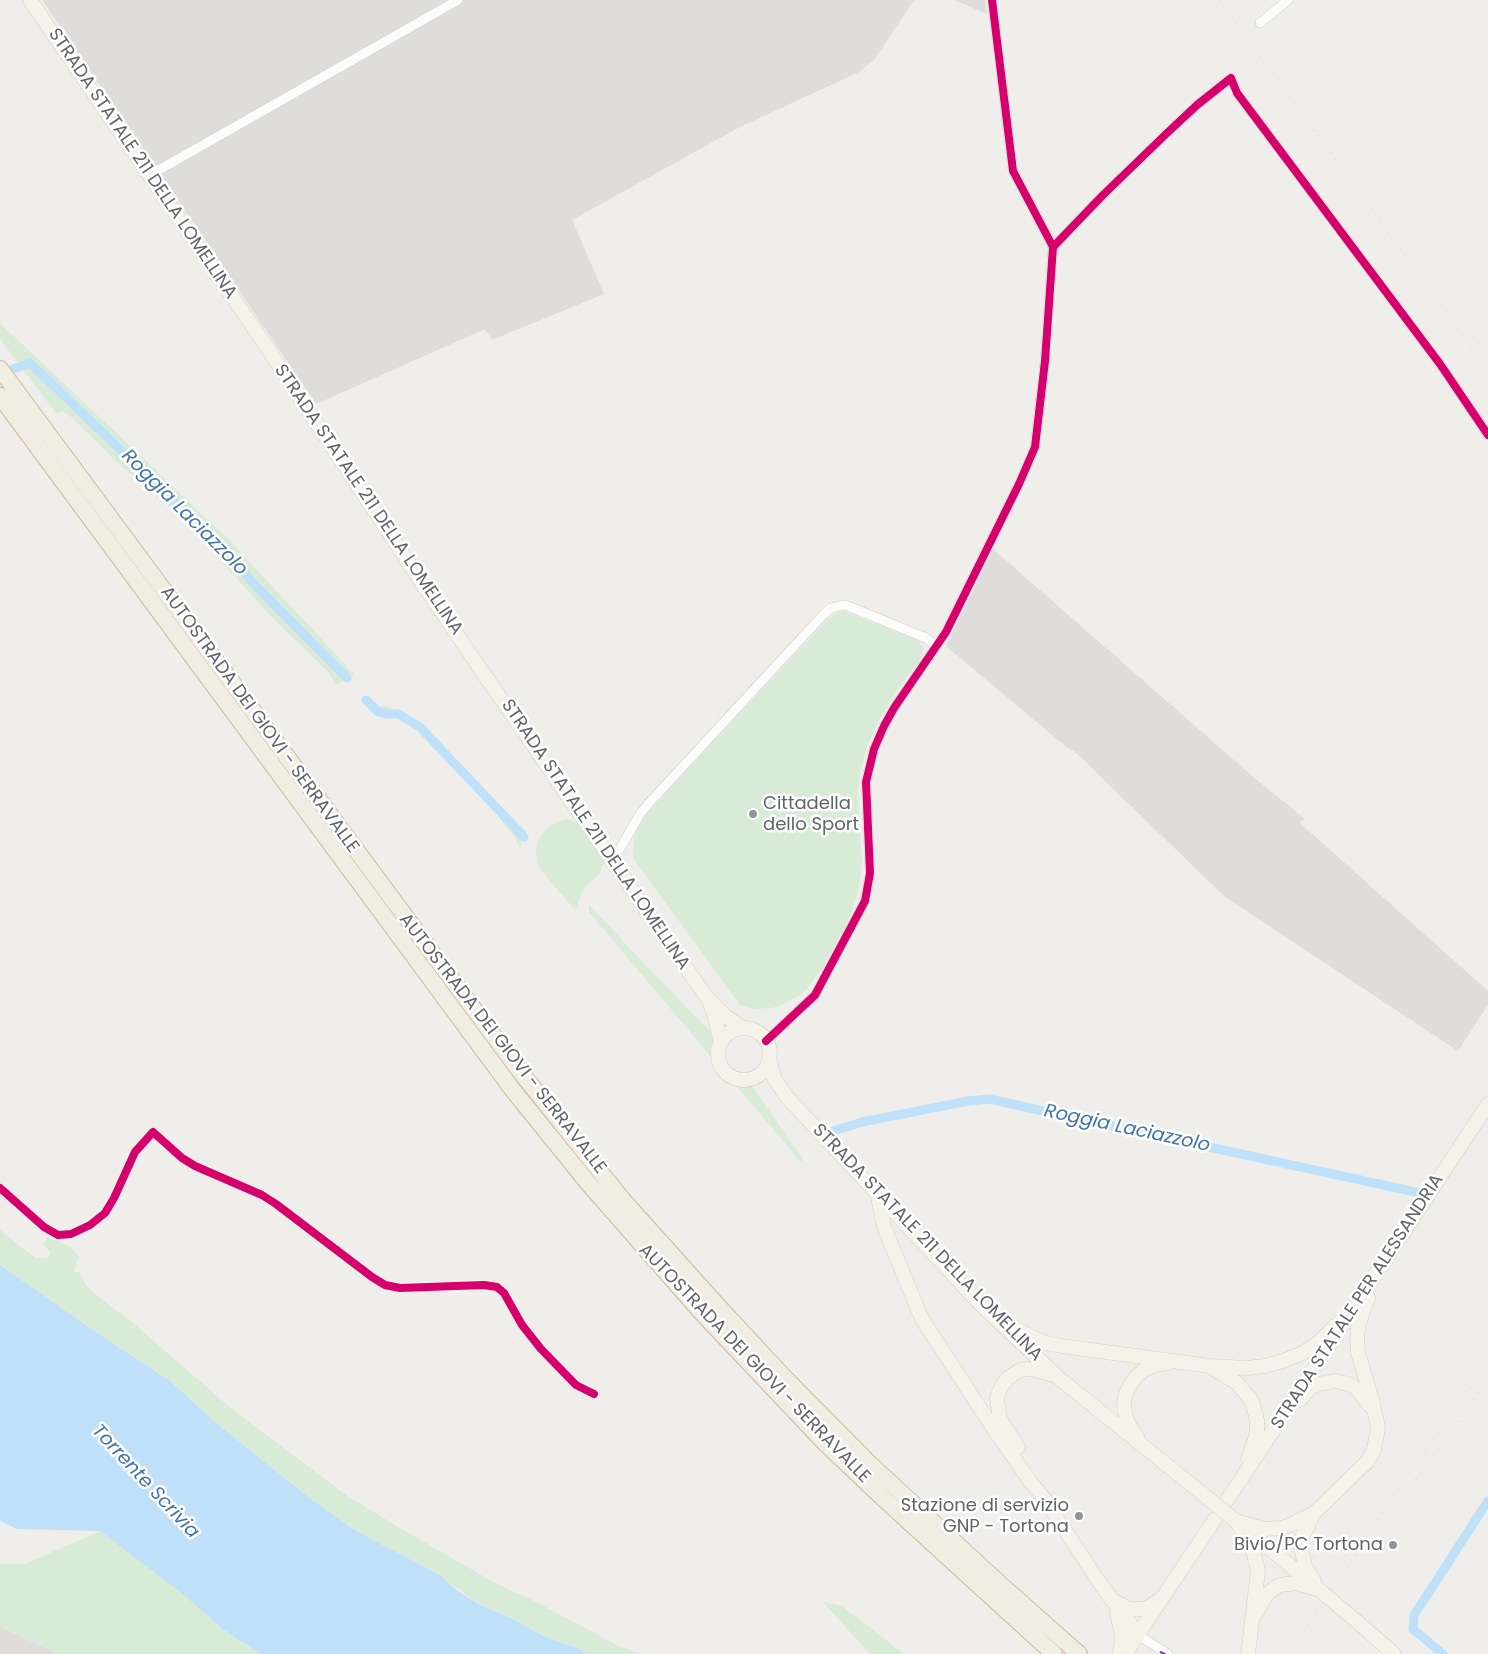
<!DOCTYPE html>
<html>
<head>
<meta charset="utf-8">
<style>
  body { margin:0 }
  canvas { display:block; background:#efeeea }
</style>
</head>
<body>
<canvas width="1488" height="1654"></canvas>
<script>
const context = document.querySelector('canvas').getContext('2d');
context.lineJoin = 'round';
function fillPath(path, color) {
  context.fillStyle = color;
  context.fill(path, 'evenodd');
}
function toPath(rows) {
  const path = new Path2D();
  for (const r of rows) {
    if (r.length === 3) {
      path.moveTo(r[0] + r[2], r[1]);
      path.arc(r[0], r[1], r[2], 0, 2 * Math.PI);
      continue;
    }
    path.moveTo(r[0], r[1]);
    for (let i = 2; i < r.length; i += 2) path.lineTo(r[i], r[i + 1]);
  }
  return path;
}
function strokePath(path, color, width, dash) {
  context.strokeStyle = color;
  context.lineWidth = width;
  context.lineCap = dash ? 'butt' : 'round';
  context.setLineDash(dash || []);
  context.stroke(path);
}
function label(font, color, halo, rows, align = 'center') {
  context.font = font + ' Poppins,sans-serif';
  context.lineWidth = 5;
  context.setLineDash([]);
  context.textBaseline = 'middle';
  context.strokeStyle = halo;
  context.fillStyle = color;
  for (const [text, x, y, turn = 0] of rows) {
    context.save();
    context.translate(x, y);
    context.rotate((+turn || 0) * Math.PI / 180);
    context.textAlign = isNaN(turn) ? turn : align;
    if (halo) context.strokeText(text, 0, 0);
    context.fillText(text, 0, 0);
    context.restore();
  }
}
fillPath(toPath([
  [42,0,914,0,874,60,859,72,740,127,572,220,604,294,492,340,485,329,314,405,312,398],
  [954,0,985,0,987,14],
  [993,549,1251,775,1300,815,1304,819,1300,823,1488,991,1488,1005,1458,1051,1224,896,1073,750,1071,751,946,646],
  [0,1626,5,1629,59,1654,0,1654]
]), '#dfddda');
fillPath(toPath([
  [0,323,228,539,354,674,336,685,329,673,266,611,183,518,121,466,71,417,62,411,56,413,0,339],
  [844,611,917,640,924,649,919,662,898,689,881,716,868,744,860,772,858,792,862,863,859,887,851,915,822,969,808,988,799,996,780,1006,771,1008,752,1009,740,1005,633,858,634,838,638,827,650,810,827,620,837,613],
  [382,705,400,711,416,720,510,815,527,833,522,840,520,849,515,838,489,804,412,726,397,718,373,716],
  [568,819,578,823,604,861,601,872,584,888,576,908,574,909,541,870,537,862,536,851,537,842,545,830,557,822],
  [589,904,645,965,719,1040,715,1057,713,1059,589,912],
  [736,1082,749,1082,803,1159,801,1162,734,1083],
  [0,1230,35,1258,48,1258,50,1252,43,1244,48,1237,71,1247,79,1257,74,1271,80,1273,86,1285,94,1293,133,1323,233,1410,346,1495,395,1525,495,1583,536,1602,619,1646,641,1654,587,1654,577,1648,543,1636,513,1619,480,1605,440,1575,356,1531,312,1500,216,1423,169,1380,106,1339,0,1265],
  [100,1531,180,1592,224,1630,261,1654,59,1654,0,1626,0,1564,25,1564],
  [823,1602,842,1606,904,1654,870,1654]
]), '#d8ebd6');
fillPath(toPath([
  [0,1265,106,1339,169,1380,216,1423,312,1500,356,1531,440,1575,458,1591,480,1605,513,1619,543,1636,577,1648,587,1654,261,1654,224,1630,180,1592,100,1531,17,1529,0,1521]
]), '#bfe0f9');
strokePath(toPath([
  [13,369,30,363,220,545,254,584,347,678],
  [366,700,377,711,386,714,399,714,420,727,524,837],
  [833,1131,862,1122,968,1101,989,1099,1420,1193],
  [1443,1654,1413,1629,1414,1615,1488,1501]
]), '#bfe0f9', 9);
const street = toPath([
  [1260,23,1288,0],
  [150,175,458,0],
  [1053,247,1103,195,1166,134,1197,105,1231,78,1237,93,1440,364,1488,435],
  [611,857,620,849,640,814,649,803,824,614,831,608,843,605,848,606,926,638,937,647],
  [766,1041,815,995,865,901,870,873,866,782,874,749,884,726,894,708,946,632,1019,484,1035,447,1045,361,1053,247,1013,171,992,0],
  [1138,1635,1168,1654]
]);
const primary = toPath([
  [30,0,266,346,431,597,677,955,708,999,724,1015,743,1028],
  [710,1004,715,1018,721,1042],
  [744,1054,26],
  [769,1057,774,1078,786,1096,981,1305,1060,1379,1204,1495],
  [878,1196,884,1227,922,1319,995,1431,1030,1481,1046,1501,1099,1582,1138,1635],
  [1008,1324,1028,1335,1046,1343,1062,1346,1209,1366,1247,1368,1265,1366,1283,1361,1301,1354,1319,1342,1335,1326],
  [1211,1367,1237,1383,1252,1401,1257,1420,1257,1434,1248,1459],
  [1300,1400,1310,1388,1319,1384,1336,1381,1351,1385,1358,1390,1370,1406],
  [1137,1436,1130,1427,1126,1417,1124,1406,1125,1396,1130,1385,1137,1376,1145,1369,1156,1365,1168,1363],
  [1018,1447,1000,1419,997,1398,1001,1387,1008,1378,1020,1370,1029,1369,1037,1370,1053,1375],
  [1228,1499,1488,1104],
  [1314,1513,1302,1537,1301,1547,1305,1566,1314,1581],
  [1236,1521,1264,1529,1282,1528,1290,1525,1314,1513,1368,1461,1374,1449,1378,1428,1372,1399,1358,1353,1357,1338,1359,1323,1368,1298],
  [1236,1521,1252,1547,1258,1571,1248,1654],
  [1245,1528,1323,1593],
  [1115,1601,1129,1609,1140,1609,1147,1608,1159,1600],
  [1117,1612,1122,1636,1120,1654],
  [1257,1612,1267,1594,1279,1585,1297,1583,1313,1588],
  [1361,1625,1394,1654],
  [1125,1654,1215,1519]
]);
const highway = toPath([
  [0,369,519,1070,622,1199,718,1306,783,1376,870,1464,1000,1584,1079,1654],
  [0,396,512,1089,588,1183,702,1313,825,1443,885,1500,1054,1654]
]);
strokePath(street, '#cbcccc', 10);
strokePath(primary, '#d7ceb8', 15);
strokePath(highway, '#c8b996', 18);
strokePath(street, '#fdfcfc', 9);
strokePath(primary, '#f4f2e9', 14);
strokePath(highway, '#f0ede3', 16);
strokePath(toPath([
  [1219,0,1488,369],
  [1465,325,1488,356],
  [1384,1524,1488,1380],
  [1289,1654,1416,1462,1464,1398,1488,1362]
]), '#e4e4e4', 2.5, [1, 6]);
const primaryBridge = toPath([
  [1204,1495,1236,1521],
  [1323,1593,1361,1625]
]);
strokePath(primaryBridge, '#d7ceb8', 15, []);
strokePath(primaryBridge, '#f4f2e9', 14);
strokePath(toPath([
  [1162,1654,1163,1652]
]), '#8e44ad', 6, [12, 6]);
strokePath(toPath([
  [1053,247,1103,195,1166,134,1197,105,1231,78,1237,93,1440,364,1488,435],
  [766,1041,815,995,865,901,870,873,866,782,874,749,884,726,894,708,946,632,1019,484,1035,447,1045,361,1053,247,1013,171,992,0],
  [0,1188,44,1227,58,1235,71,1234,90,1225,105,1213,114,1198,135,1152,153,1132,182,1158,195,1166,262,1195,276,1204,372,1277,385,1285,400,1288,484,1285,497,1287,504,1293,522,1325,541,1349,576,1385,594,1394]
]), '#d6006c', 8);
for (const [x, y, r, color] of [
  [753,814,5,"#919496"],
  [1079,1516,5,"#919496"],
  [1393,1545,5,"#919496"]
]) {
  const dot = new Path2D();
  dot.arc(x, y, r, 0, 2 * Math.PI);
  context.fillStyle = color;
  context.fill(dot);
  strokePath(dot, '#fff', 2);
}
label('18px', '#5f6368', '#fff', [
  ["STRADA STATALE 211 DELLA LOMELLINA",142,164,56],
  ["STRADA STATALE 211 DELLA LOMELLINA",368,500,56],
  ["AUTOSTRADA DEI GIOVI - SERRAVALLE",259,720,54],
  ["STRADA STATALE 211 DELLA LOMELLINA",595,835,56],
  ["AUTOSTRADA DEI GIOVI - SERRAVALLE",502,1044,52],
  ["STRADA STATALE 211 DELLA LOMELLINA",927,1243,46],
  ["STRADA STATALE PER ALESSANDRIA",1358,1302,-57],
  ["AUTOSTRADA DEI GIOVI - SERRAVALLE",754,1364,46]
]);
label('18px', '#5f6368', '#fff', [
  ["Cittadella",763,804,"left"],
  ["dello Sport",763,825,"left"],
  ["Stazione di servizio",1069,1506],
  ["GNP - Tortona",1069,1527],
  ["Bivio/PC Tortona",1383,1545]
], 'right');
label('italic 19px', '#4174aa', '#fff', [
  ["Roggia Laciazzolo",184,513,45],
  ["Roggia Laciazzolo",1127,1129,12],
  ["Torrente Scrivia",145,1482,47]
]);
</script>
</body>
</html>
